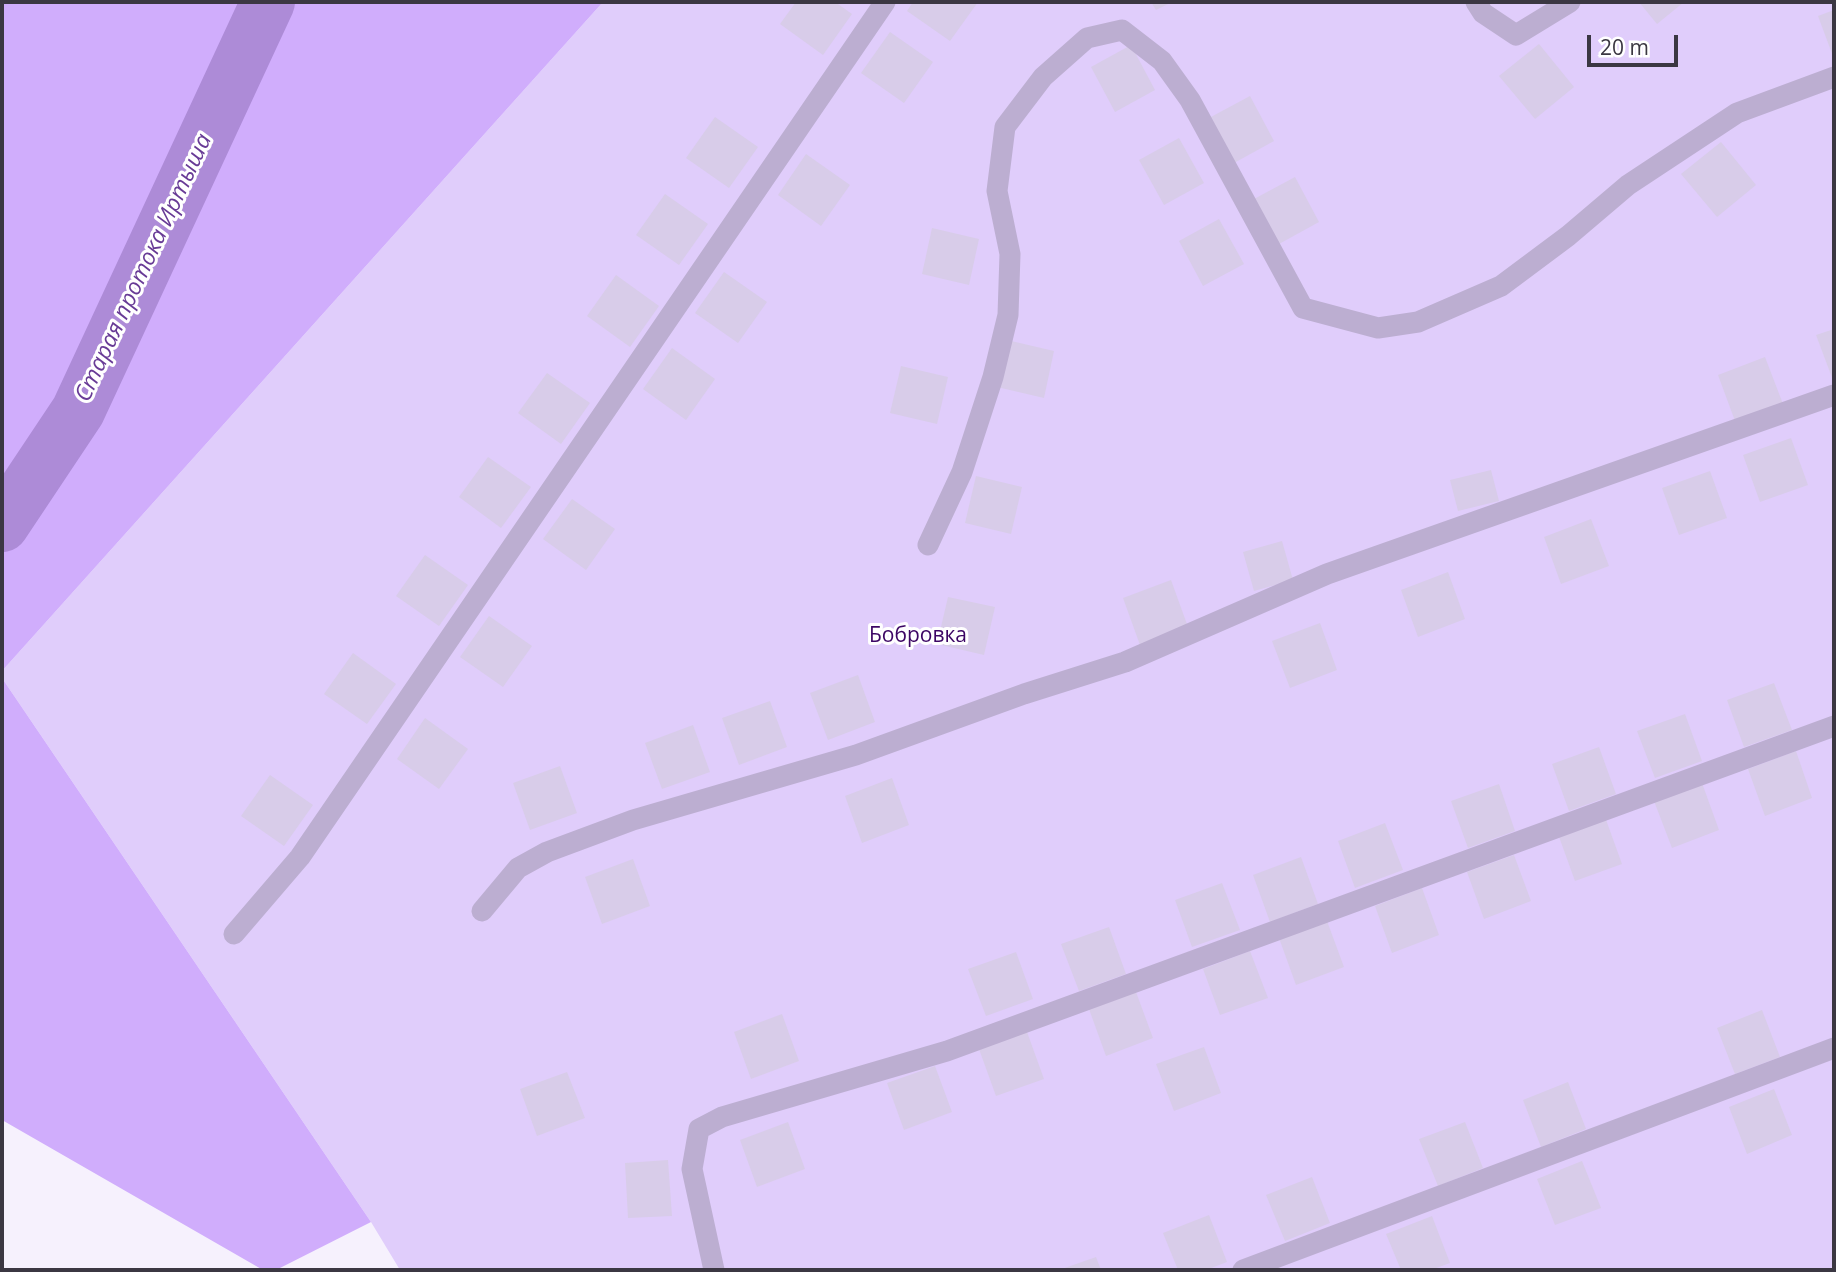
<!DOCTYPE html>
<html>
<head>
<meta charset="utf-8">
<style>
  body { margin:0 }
  #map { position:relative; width:1836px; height:1272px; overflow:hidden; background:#f6f1fd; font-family:"Open Sans",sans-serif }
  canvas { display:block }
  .frame { position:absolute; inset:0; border:4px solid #3b3742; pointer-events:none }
  .scale { position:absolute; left:1587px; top:35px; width:91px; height:32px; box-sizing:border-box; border:4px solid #3b3742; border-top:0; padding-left:9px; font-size:21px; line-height:24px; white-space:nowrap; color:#3b3742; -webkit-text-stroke:5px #fff; paint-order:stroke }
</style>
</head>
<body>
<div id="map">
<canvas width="1836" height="1272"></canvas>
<div class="frame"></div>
<div class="scale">20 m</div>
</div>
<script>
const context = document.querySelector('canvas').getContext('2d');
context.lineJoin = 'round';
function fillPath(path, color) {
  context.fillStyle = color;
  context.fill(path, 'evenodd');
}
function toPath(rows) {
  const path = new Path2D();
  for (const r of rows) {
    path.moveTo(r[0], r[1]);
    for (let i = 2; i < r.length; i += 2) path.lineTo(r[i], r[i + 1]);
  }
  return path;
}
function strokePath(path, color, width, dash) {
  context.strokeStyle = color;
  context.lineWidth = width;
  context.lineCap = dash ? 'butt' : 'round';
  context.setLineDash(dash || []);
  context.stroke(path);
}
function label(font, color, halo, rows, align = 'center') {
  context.font = font + ' "Open Sans",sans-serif';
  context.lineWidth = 6;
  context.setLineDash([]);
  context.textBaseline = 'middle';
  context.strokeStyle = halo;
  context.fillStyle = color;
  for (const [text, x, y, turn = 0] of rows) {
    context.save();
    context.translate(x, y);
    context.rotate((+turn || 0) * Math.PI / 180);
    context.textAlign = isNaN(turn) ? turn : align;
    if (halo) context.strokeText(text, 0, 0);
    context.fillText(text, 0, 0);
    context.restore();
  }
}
fillPath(toPath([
  [603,2,1834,2,1834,1270,400,1270,371,1222,2,678,2,671]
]), '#e0cdfb');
fillPath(toPath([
  [2,2,603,2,2,671],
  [2,678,371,1222,276,1270,263,1270,2,1120]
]), '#d0adfc');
strokePath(toPath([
  [2,525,78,411,268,2]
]), '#ad8bd7', 54);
fillPath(toPath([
  [796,2,835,2,852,14,823,55,780,24],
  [913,2,978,2,950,41,907,11],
  [1151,2,1172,2,1156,10],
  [1639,2,1684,2,1657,24],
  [1834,10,1834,59,1818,16],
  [890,32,933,62,904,103,861,73],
  [1539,44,1574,87,1535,119,1499,76],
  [1131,45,1155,90,1115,112,1091,67],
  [1250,96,1274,141,1234,163,1209,118],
  [715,117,758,147,729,188,686,158],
  [1179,138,1204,183,1164,205,1139,160],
  [1721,142,1756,185,1717,217,1681,174],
  [806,154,850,185,821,226,778,195],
  [1295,177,1319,222,1279,244,1254,199],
  [665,194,708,224,679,265,636,235],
  [1219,219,1244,264,1203,286,1179,241],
  [932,228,979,239,969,285,922,274],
  [724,272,767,302,738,343,695,313],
  [616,275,659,306,630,347,587,316],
  [1834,329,1834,383,1816,335],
  [1007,340,1054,351,1044,398,997,387],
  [672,348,715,379,686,420,643,389],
  [1765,357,1783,404,1735,421,1718,375],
  [901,366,948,377,937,424,890,413],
  [547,373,590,403,561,444,518,413],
  [1791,438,1808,485,1760,502,1743,455],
  [488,457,531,487,501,528,459,497],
  [1491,470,1499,501,1458,511,1450,480],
  [1710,471,1727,518,1679,535,1662,488],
  [976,476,1022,487,1011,534,965,523],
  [572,499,615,529,586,570,543,539],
  [1591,519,1609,566,1561,584,1544,537],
  [1282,541,1293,580,1254,591,1243,552],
  [425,555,468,585,439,626,396,596],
  [1448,572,1465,619,1418,637,1401,590],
  [1171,580,1188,627,1140,645,1123,598],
  [948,597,995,607,984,655,937,644],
  [489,616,532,646,503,687,460,657],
  [1320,623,1337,670,1290,688,1272,641],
  [353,653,396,684,367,724,324,694],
  [858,675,875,722,828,740,810,693],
  [1774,683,1792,730,1744,747,1727,700],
  [770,701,787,747,739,765,722,718],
  [1685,714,1702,761,1655,778,1637,731],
  [425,718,468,749,439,789,397,759],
  [693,725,710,772,662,789,645,743],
  [1599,747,1616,794,1569,811,1552,764],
  [1796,751,1812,798,1765,816,1748,769],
  [560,766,577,813,530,830,513,783],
  [270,775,313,805,284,846,241,816],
  [892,778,909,825,862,843,845,796],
  [1702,783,1719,830,1672,848,1654,801],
  [1499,784,1515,831,1468,848,1451,801],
  [1605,817,1622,864,1575,881,1558,834],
  [1385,823,1403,870,1355,888,1338,841],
  [1514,855,1531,901,1484,919,1467,872],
  [1301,857,1318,904,1270,922,1253,875],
  [633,859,650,906,602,924,585,877],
  [1222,883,1240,930,1192,947,1175,900],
  [1422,888,1439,935,1392,953,1375,906],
  [1327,921,1344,967,1296,985,1279,938],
  [1109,927,1126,974,1079,991,1061,944],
  [1250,951,1268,998,1220,1015,1203,969],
  [1016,952,1033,999,986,1016,968,969],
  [1136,992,1153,1038,1106,1056,1089,1009],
  [1762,1010,1780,1057,1735,1074,1717,1028],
  [782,1014,799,1061,751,1079,734,1032],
  [1027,1032,1044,1079,996,1096,979,1049],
  [1204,1047,1221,1093,1174,1111,1156,1064],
  [935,1066,952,1112,904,1130,887,1083],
  [567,1072,585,1118,537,1136,520,1089],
  [1568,1082,1586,1129,1541,1147,1523,1100],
  [1774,1089,1792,1135,1747,1154,1729,1107],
  [788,1122,805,1169,757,1187,740,1140],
  [1465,1122,1483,1168,1438,1186,1419,1139],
  [668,1160,672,1216,628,1218,625,1163],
  [1582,1161,1601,1208,1555,1225,1537,1179],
  [1312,1177,1330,1223,1285,1241,1266,1195],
  [1209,1215,1227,1262,1206,1270,1178,1270,1163,1233],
  [1432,1216,1450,1263,1431,1270,1401,1270,1386,1234],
  [1096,1257,1101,1270,1059,1270]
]), '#d8cce9');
strokePath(toPath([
  [1476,2,1483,13,1516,35,1570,2],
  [928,545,962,472,993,377,1008,315,1010,254,997,191,1005,127,1043,77,1087,38,1122,30,1162,61,1190,100,1303,308,1378,328,1418,322,1501,286,1568,236,1628,185,1737,113,1834,77],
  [482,911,518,868,547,852,633,820,856,755,1024,694,1125,662,1327,574,1834,395],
  [234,934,300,857,885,2],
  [714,1270,692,1169,699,1129,722,1117,947,1051,1834,726],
  [1243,1270,1834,1048]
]), '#bcaed1', 21);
label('21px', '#3c0564', '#fff', [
  ["Бобровка",918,636]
]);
label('italic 23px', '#683b96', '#fff', [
  ["Старая протока Иртыша",144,268,-65]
]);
</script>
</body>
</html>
